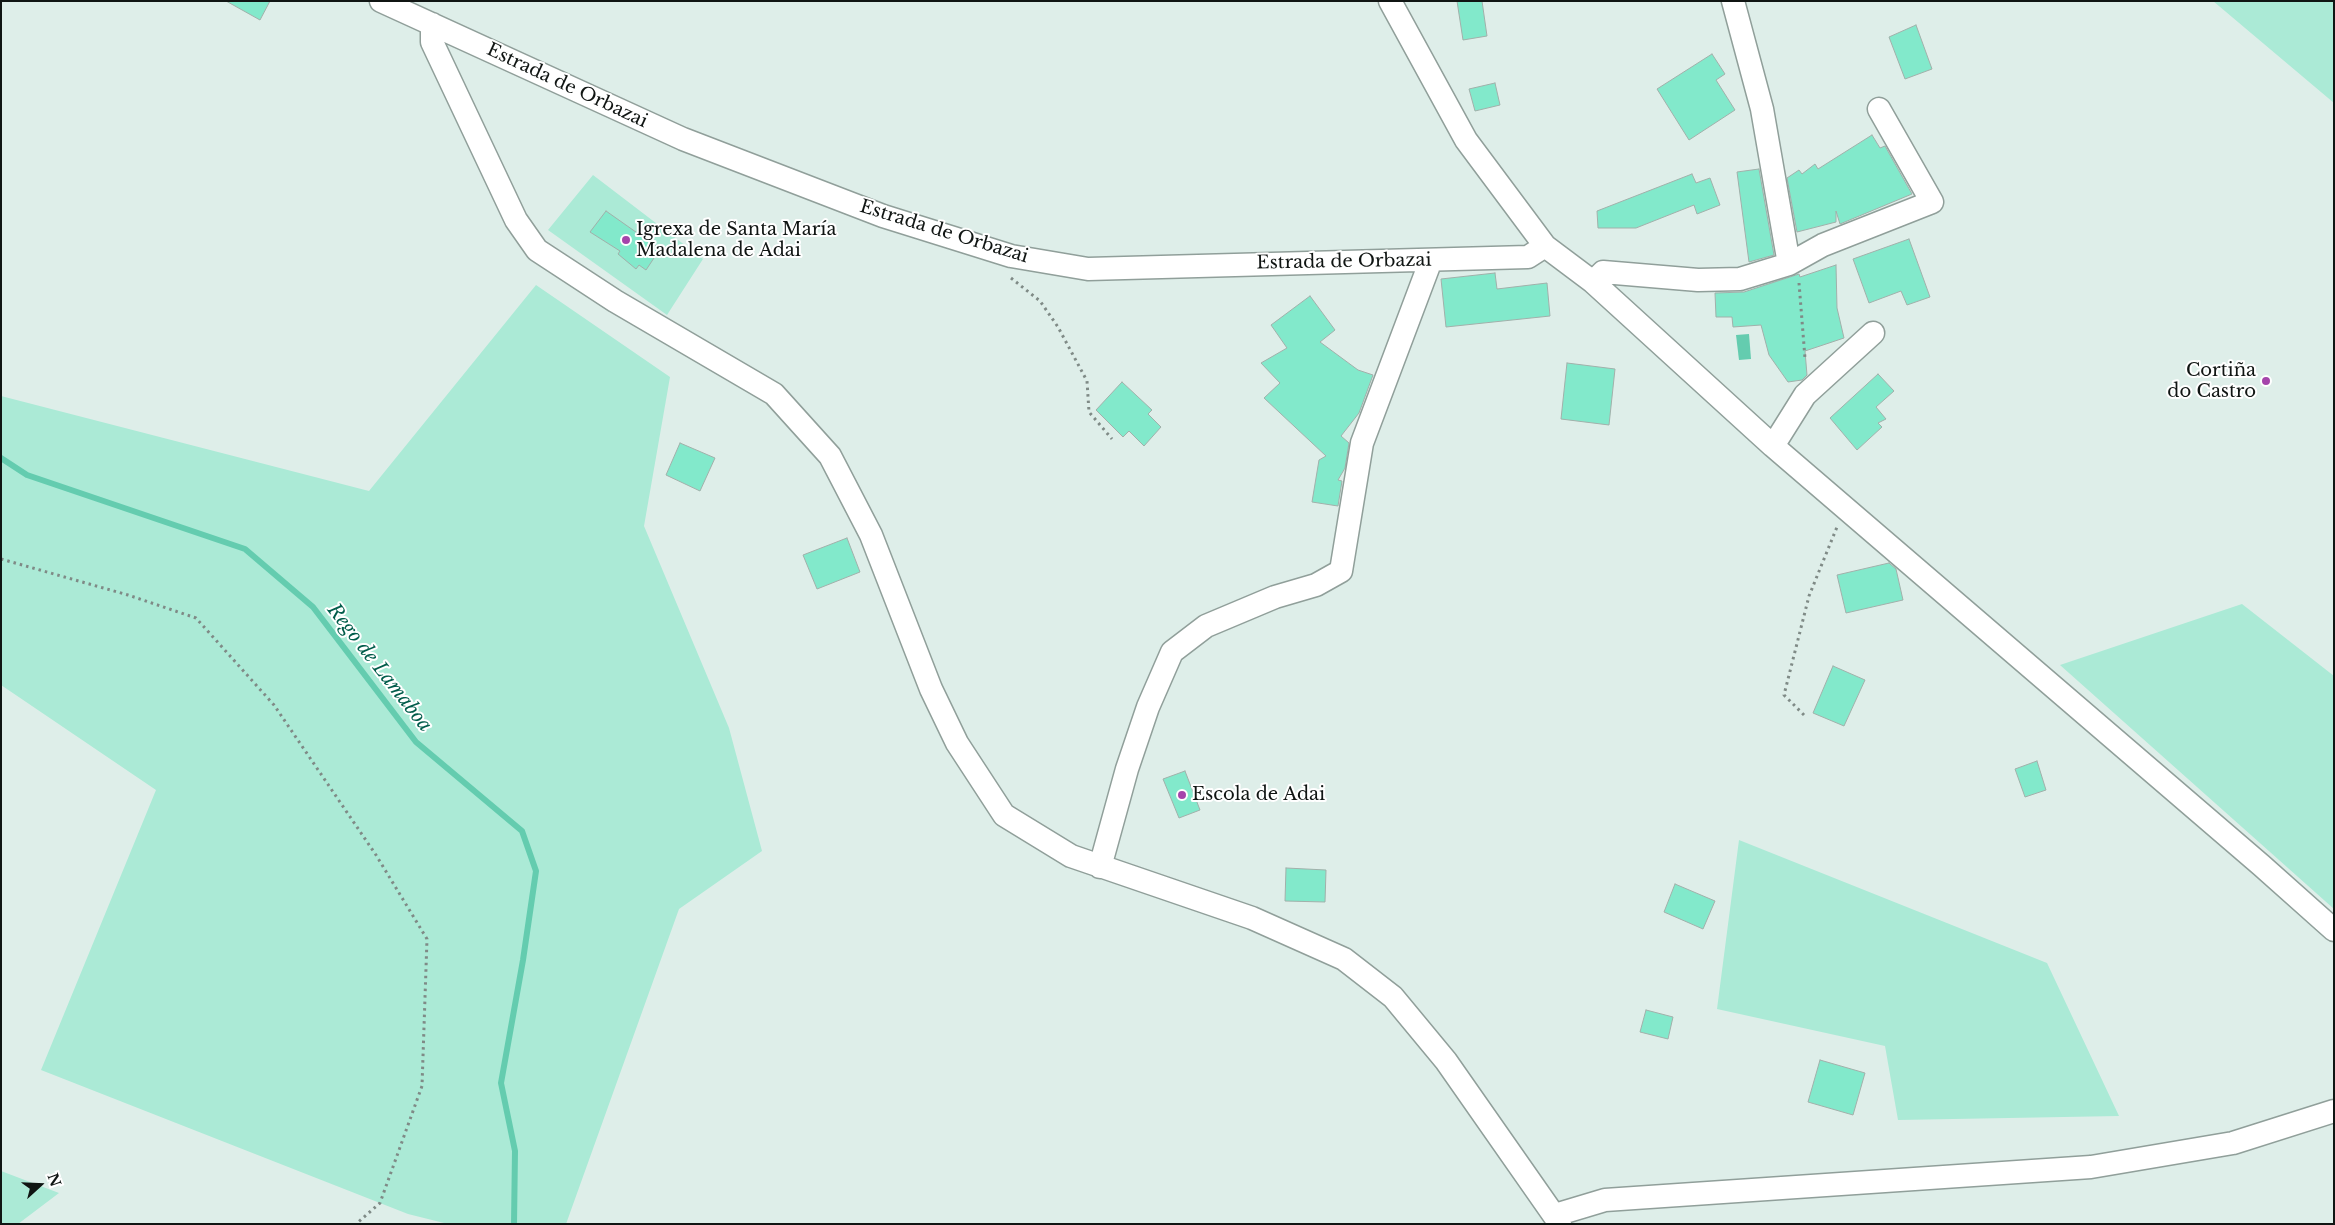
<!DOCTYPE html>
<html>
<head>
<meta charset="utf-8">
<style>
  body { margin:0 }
  #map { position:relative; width:2335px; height:1225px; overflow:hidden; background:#deeee9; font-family:"Libre Baskerville",serif }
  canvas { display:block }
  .frame { position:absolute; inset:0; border:2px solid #101513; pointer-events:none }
  .north { position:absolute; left:15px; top:1160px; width:50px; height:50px; -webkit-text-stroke:4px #fff; paint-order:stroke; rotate:70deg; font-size:14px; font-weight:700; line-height:20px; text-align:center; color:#101513 }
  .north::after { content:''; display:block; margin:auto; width:18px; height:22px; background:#101513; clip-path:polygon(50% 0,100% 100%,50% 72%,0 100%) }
</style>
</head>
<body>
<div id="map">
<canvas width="2335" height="1225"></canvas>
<div class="frame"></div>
<div class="north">N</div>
</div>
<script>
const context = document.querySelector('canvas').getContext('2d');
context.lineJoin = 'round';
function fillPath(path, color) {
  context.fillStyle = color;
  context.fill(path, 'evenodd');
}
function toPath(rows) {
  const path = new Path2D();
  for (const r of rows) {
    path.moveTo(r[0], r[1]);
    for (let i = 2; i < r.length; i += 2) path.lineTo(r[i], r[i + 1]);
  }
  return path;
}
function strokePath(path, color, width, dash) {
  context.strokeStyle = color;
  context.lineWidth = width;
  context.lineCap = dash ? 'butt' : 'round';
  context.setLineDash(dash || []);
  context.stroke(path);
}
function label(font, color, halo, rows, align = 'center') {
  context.font = font + ' "Libre Baskerville",serif';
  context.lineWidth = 4;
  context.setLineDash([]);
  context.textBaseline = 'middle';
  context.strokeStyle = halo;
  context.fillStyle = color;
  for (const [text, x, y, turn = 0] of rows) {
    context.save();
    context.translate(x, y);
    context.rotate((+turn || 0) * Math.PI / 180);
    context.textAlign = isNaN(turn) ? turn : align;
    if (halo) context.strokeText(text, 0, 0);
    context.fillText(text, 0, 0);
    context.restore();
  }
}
fillPath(toPath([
  [2213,1,2334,1,2334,103],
  [593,175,703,259,667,315,548,230],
  [536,285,670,377,644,526,729,728,762,851,679,909,566,1224,448,1224,408,1214,41,1070,156,790,1,685,1,396,369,491],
  [2242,604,2334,676,2334,909,2060,665],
  [1739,840,2047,963,2119,1116,1898,1120,1885,1046,1717,1009],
  [1,1171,59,1193,18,1224,1,1224]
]), '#abead6');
fillPath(toPath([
  [1749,334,1751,359,1739,360,1736,335]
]), '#64ccaf');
strokePath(toPath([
  [1,458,27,475,245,549,313,607,416,742,522,831,536,871,523,960,501,1083,515,1151,514,1224]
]), '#64ccaf', 6);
const building = toPath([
  [226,1,270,1,260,20,226,1],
  [1457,1,1482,1,1487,36,1463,40,1457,1],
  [1916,25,1932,69,1905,79,1889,37,1916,25],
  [1712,54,1725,74,1716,80,1735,110,1689,140,1657,89,1712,54],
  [1495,83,1500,105,1475,111,1469,89,1495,83],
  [1872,135,1880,148,1885,146,1912,194,1840,224,1836,211,1836,222,1797,232,1787,178,1799,170,1802,174,1815,164,1818,169,1872,135],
  [1759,169,1774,255,1749,262,1737,172,1759,169],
  [1692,174,1696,183,1710,178,1720,205,1697,214,1694,205,1636,228,1598,228,1597,211,1692,174],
  [606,211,660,249,646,270,639,265,636,269,618,254,620,251,590,232,606,211],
  [1909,239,1930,297,1907,305,1901,291,1869,303,1853,259,1909,239],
  [1836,265,1837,308,1844,338,1805,351,1807,375,1802,380,1788,382,1769,355,1761,325,1733,327,1732,317,1716,317,1715,293,1744,292,1799,274,1800,277,1836,265],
  [1495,273,1497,289,1547,283,1550,316,1446,327,1441,279,1495,273],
  [1310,296,1335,330,1320,342,1358,370,1373,375,1359,413,1341,436,1349,443,1345,468,1338,480,1342,481,1338,506,1312,502,1319,460,1326,456,1264,398,1280,383,1261,363,1287,348,1271,325,1310,296],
  [1567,363,1615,369,1609,425,1561,419,1567,363],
  [1878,374,1894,391,1876,407,1886,419,1878,423,1882,427,1857,450,1830,418,1878,374],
  [1122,382,1152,410,1148,414,1161,427,1144,446,1129,431,1123,437,1096,410,1122,382],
  [680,443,715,458,700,491,666,475,680,443],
  [847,538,860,572,817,589,803,555,847,538],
  [1889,563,1896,569,1903,600,1846,613,1837,575,1889,563],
  [1833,666,1865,680,1844,726,1813,713,1833,666],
  [2037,761,2046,790,2025,797,2015,769,2037,761],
  [1185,771,1200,810,1179,818,1163,779,1185,771],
  [1286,868,1326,870,1325,902,1285,901,1286,868],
  [1675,884,1715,901,1703,929,1664,912,1675,884],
  [1646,1010,1673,1017,1668,1039,1640,1032,1646,1010],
  [1820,1060,1865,1073,1853,1115,1808,1102,1820,1060]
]);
fillPath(building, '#82e9cb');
strokePath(building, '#a1b0aa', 1);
const minor = toPath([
  [381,1,683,139,883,216,1011,256,1088,269,1528,257,1545,246],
  [1390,1,1466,140,1545,246,1593,282,1773,446,2261,865,2334,930],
  [432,24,432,42,516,220,537,250,615,301,774,394,830,456,871,535,931,689,957,743,1004,815,1071,856,1252,918,1344,959,1393,997,1446,1061,1560,1224],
  [1789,264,1823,245,1932,202,1879,109],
  [1593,282,1603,272,1698,280,1740,279,1789,264,1762,109,1733,1],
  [1773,446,1805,395,1873,333],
  [1100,867,1127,769,1148,707,1172,652,1206,626,1275,597,1316,585,1341,571,1362,443,1431,260],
  [1555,1215,1605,1200,2091,1167,2233,1143,2334,1111]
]);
strokePath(minor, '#909f9a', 25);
strokePath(toPath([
  [1011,278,1040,301,1058,327,1087,381,1089,412,1112,439],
  [1799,283,1805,358],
  [1,559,128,595,196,618,274,705,376,855,427,939,422,1086,380,1203,356,1224],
  [1804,715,1784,695,1809,596,1837,527]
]), '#7f8a86', 3, [2.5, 4]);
strokePath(minor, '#fff', 22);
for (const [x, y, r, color] of [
  [626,240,5,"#a544ab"],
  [2266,381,5,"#a544ab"],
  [1182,795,5,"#a544ab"]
]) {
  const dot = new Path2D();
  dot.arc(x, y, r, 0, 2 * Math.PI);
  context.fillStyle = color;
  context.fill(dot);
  strokePath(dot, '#fff', 2);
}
label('18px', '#101513', '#fff', [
  ["Estrada de Orbazai",567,86,25],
  ["Estrada de Orbazai",944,232,17],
  ["Estrada de Orbazai",1344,262,-1]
]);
label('18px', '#101513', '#fff', [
  ["Igrexa de Santa María",636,230],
  ["Madalena de Adai",636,251],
  ["Cortiña",2256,371,"right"],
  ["do Castro",2256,392,"right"],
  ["Escola de Adai",1192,795]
], 'left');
label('italic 19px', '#005c4a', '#fff', [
  ["Rego de Lamaboa",379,668,52]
]);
</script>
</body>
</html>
